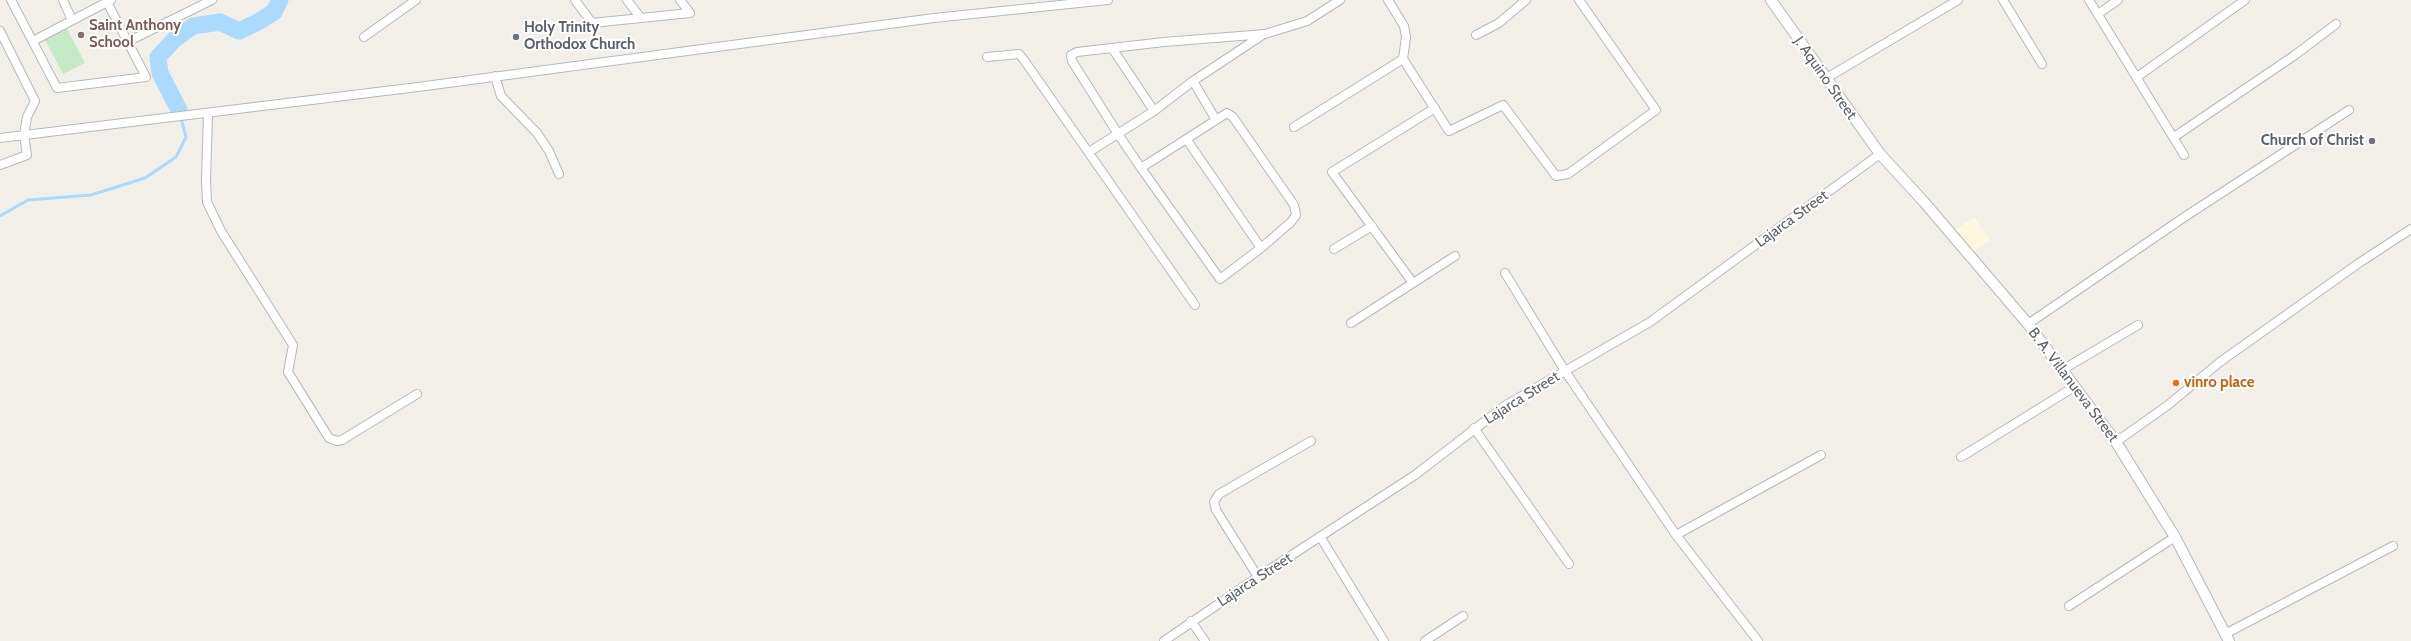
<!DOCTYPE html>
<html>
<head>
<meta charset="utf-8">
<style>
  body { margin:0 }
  canvas { display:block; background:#f1efe8 }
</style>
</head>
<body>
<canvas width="2411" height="641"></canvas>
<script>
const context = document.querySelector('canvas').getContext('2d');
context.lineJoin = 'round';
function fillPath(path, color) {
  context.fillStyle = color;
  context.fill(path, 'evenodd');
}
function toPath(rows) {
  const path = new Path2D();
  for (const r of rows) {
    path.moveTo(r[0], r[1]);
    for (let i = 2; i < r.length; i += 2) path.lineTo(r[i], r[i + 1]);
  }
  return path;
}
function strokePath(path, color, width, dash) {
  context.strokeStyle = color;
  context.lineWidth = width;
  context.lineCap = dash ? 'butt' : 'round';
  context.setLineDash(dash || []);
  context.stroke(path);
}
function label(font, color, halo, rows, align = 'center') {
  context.font = font + ' Cabin,sans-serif';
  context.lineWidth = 4;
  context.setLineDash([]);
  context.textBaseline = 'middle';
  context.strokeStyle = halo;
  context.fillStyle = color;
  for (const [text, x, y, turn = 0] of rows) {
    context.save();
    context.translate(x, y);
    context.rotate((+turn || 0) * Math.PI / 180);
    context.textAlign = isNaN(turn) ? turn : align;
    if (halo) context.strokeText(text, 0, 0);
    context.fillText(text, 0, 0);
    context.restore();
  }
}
fillPath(toPath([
  [1974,217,1990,241,1972,251,1955,230]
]), '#fef7e0');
fillPath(toPath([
  [66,27,85,63,63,74,44,38]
]), '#c5e8c5');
strokePath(toPath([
  [0,216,28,200,91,195,145,178,176,157,186,137,179,110]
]), '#aadaff', 3);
strokePath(toPath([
  [179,110,160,73,158,57,174,40,193,26,220,22,239,31,258,22,274,12,280,0]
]), '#aadaff', 17);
const minor = toPath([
  [11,0,57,88,146,77,107,2],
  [63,0,72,20],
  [575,0,592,23,690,13],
  [627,0,640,17],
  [680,0,690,13],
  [1388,0,1404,26,1406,37,1403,59,1449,131,1503,105,1556,176,1568,174,1656,110,1579,0],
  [2003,0,2042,64],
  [2089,0,2184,155],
  [2098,14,2118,0],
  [0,31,35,101,27,117,24,135,27,155,0,165],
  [1476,35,1499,23,1526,0],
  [364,37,416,0],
  [33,41,111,0],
  [127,42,212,0],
  [1112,48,1154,111],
  [987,57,1019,54,1024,60,1195,305],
  [495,76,501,96,537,133,549,151,559,174],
  [2137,77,2245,0],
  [1825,79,1958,0],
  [1193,81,1216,120],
  [208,113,206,180,207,202,221,231,293,345,288,372,329,438,337,441,342,440,417,394],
  [1294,127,1403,59],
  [2174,137,2295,55,2336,24],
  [0,138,418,87,934,18,1108,0],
  [1187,140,1261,248],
  [1089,152,1154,111,1193,81,1264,34],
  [1141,168,1227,113,1233,117,1294,205,1296,215,1291,222,1261,248,1220,279,1141,168,1118,134,1072,61,1071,55,1077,52,1164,42,1265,34,1307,21,1340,0],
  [1334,249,1372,226],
  [1505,273,1565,371,1676,535,1758,641],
  [1413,283,1332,172,1435,108],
  [1351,323,1455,256],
  [2028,324,2186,216,2349,110],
  [2062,370,2138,325],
  [1474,428,1569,564],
  [2116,442,2168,405,2220,362,2359,263,2411,229],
  [1961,457,2074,387],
  [1676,535,1821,455],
  [1321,538,1384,641],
  [1258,577,1216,510,1214,502,1219,494,1311,441],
  [2069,606,2175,537],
  [1191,621,1205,641],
  [2225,634,2393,546],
  [1164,641,1258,577,1415,475,1506,405,1650,322,1880,154],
  [1425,641,1463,616]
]);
const tertiary = toPath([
  [1771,0,1880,154,1924,202,2028,324,2116,442,2175,537,2229,641]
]);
strokePath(minor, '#b5b8bc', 10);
strokePath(tertiary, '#b5b8bc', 12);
strokePath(minor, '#fff', 8);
strokePath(tertiary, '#fff', 10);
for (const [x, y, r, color] of [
  [81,35,4,"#8d6e63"],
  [516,37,4,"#6b7280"],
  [2372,141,4,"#6b7280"],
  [2176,383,4,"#e8710a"]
]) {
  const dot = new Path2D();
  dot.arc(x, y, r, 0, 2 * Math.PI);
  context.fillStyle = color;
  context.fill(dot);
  strokePath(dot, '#fff', 1.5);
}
label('bold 15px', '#785e54', '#fff', [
  ["Saint Anthony",89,26],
  ["School",89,43]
], 'left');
label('bold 15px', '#5b616d', '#fff', [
  ["Holy Trinity",524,28],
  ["Orthodox Church",524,45],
  ["Church of Christ",2364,141,"right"]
], 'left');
label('15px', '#5f6368', '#fff', [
  ["J. Aquino Street",1825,78,55],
  ["Lajarca Street",1792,219,-36],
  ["B. A. Villanueva Street",2073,385,53],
  ["Lajarca Street",1522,398,-32],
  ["Lajarca Street",1255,580,-33]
]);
label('bold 15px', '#c56008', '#fff', [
  ["vinro place",2184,383]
], 'left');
</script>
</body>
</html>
